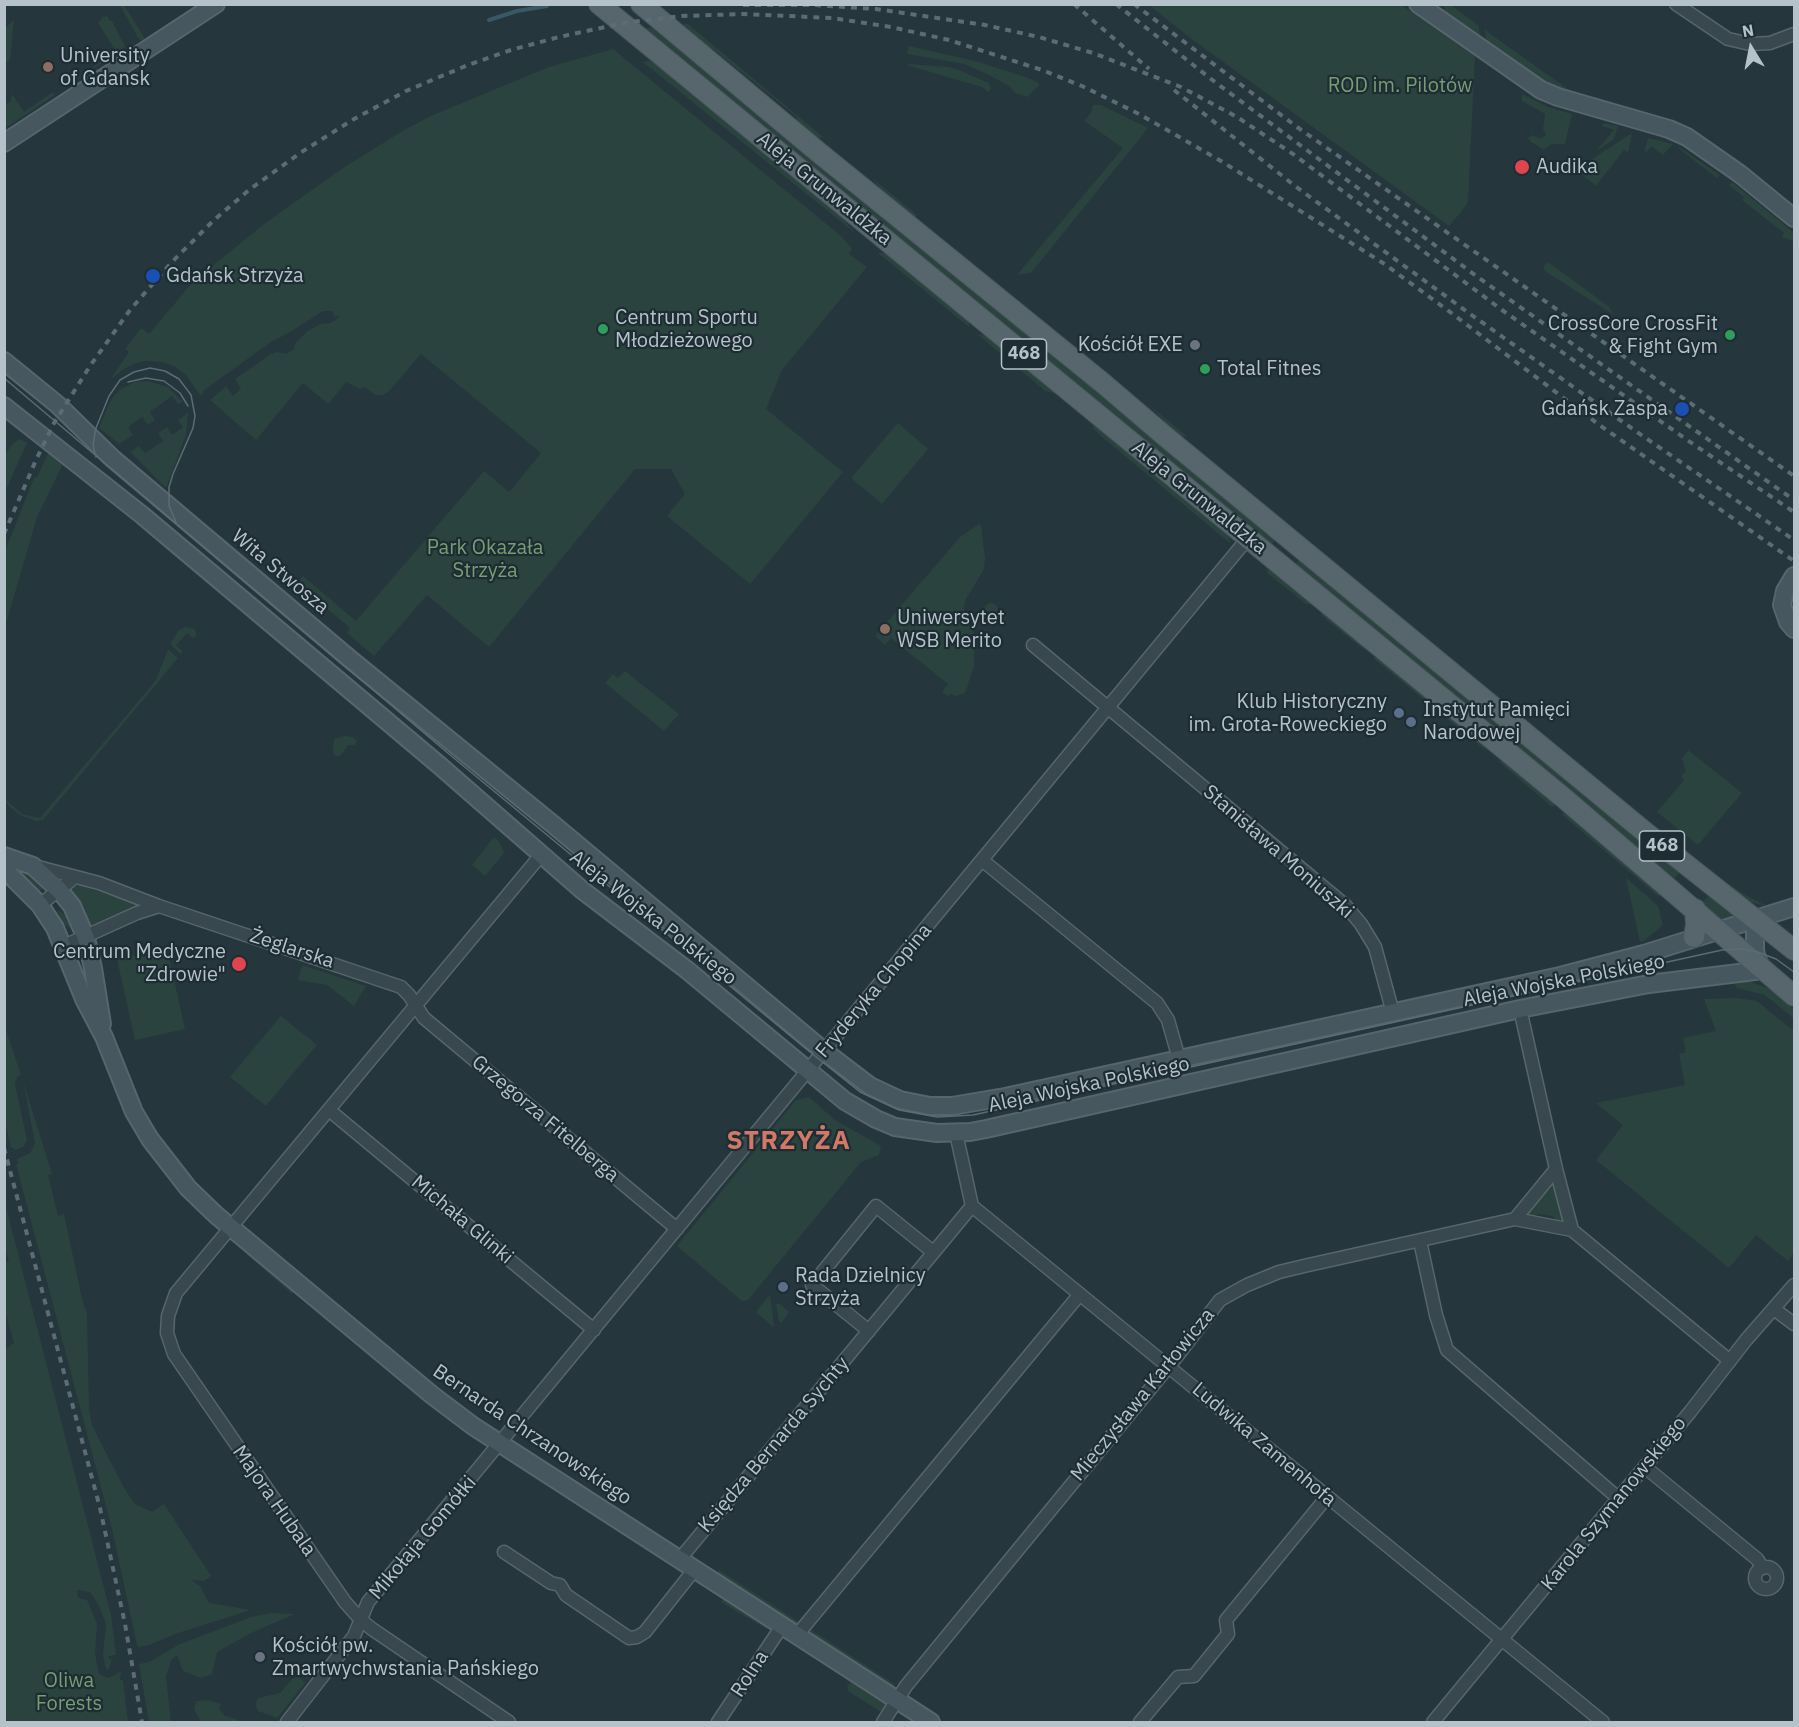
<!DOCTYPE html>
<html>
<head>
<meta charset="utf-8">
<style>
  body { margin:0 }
  #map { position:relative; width:1799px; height:1727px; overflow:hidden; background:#25363d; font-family:"IBM Plex Sans",sans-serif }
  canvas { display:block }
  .frame { position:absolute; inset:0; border:6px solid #b5c2c9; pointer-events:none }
  .north { position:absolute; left:1721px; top:18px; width:60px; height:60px; -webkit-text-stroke:4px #1e2c33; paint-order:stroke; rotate:350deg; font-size:16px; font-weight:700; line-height:24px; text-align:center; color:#b5c2c9 }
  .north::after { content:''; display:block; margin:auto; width:21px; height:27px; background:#b5c2c9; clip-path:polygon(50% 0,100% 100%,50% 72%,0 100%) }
</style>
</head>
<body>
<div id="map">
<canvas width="1799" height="1727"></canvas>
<div class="frame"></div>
<div class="north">N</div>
</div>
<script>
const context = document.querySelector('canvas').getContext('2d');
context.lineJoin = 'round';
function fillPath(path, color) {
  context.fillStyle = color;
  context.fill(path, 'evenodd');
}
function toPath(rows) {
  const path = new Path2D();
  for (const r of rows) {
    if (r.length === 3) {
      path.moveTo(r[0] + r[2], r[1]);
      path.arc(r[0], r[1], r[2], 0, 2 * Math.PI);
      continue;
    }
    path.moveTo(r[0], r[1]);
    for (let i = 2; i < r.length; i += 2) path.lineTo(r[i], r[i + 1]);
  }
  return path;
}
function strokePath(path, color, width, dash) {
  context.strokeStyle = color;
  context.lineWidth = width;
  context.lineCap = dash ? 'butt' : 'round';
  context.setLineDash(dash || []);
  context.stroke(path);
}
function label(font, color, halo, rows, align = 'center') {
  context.font = font + ' "IBM Plex Sans",sans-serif';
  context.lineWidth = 4.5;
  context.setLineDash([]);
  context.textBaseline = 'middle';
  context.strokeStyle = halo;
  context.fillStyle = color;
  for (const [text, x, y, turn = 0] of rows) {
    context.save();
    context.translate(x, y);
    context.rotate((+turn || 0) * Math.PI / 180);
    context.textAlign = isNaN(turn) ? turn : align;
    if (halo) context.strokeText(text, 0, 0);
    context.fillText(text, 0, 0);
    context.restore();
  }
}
fillPath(toPath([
  [120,5,124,5,145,39,193,8,193,5,195,8,144,42,138,38],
  [1149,5,1401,5,1475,56,1468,202,1462,211,1449,226,1189,37],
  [1444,5,1451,5,1479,26,1480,39,1446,15],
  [107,16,110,21,112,21,125,46,124,49,61,89,116,51,98,23,103,17],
  [14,20,10,60,5,63,5,28],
  [683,24,688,24,823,137,819,138,811,134,797,122,797,117,713,49,706,47],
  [644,28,652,28,694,61,1276,539,1270,546],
  [1485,28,1489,33,1576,95,1562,90,1531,75,1486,43],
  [909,46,979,62,1028,78,1039,83,1039,85,1028,97,1015,93,1009,86,987,74,964,64,907,54],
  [613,49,841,236,852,249,849,254,867,267,782,370,766,409,843,472,750,584,667,516,685,494,671,469,635,469,489,647,427,595,374,656,347,633,350,628,297,583,303,576,356,621,484,471,509,492,541,453,421,354,388,392,383,395,376,395,364,387,360,389,346,382,328,404,303,383,256,440,210,400,226,386,233,396,241,389,235,379,271,354,277,352,286,354,293,350,296,342,308,331,320,324,330,323,340,317,339,316,335,317,332,311,323,311,292,331,271,342,203,391,204,393,200,395,186,375,174,366,162,362,145,361,136,363,122,370,110,380,129,352,125,349,141,328,149,334,193,282,264,224,343,168,404,130,433,115,549,67],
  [649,61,658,64,841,216,856,234,643,62],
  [908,64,949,67,959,70,989,83,991,89,988,92,982,87,906,65],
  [53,92,55,95,7,127,5,125,5,104,10,102,12,94,24,112],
  [1522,94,1548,107,1572,114,1565,144,1551,144,1544,150,1531,142,1528,138,1532,135,1541,139,1546,135,1543,129,1545,114,1522,101],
  [1093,105,1101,105,1148,128,1031,273,1017,275,1123,148,1084,121,1091,113],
  [1603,123,1618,126,1614,139,1589,156,1596,151,1614,130,1602,126],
  [1632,133,1628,153,1624,150,1596,186,1579,172,1580,167],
  [1648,138,1673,144,1663,155,1651,146,1646,153,1645,149],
  [1679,147,1720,175,1717,178,1678,148],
  [871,177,917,215,914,217,908,213,886,195],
  [1732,182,1793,232,1793,241,1782,237,1784,233,1742,200,1744,197,1729,185],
  [878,253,887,253,969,320,969,327],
  [1548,262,1608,306,1614,315,1546,272,1544,269,1544,265],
  [977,334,988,336,1058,394,1045,391],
  [147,381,168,387,183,402,178,404,172,396,150,412,155,420,148,425,142,417,128,427,133,435,119,444,99,428,107,408,113,397,121,389,135,382],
  [1150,406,1188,437,1177,435],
  [188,413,186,435,166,488,130,452,139,446,145,453,163,441,158,433,167,427,172,435,183,427,178,420],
  [898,423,928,449,882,504,851,478],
  [1095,425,1227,533,1231,544,1102,437,1092,427],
  [20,439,27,443,5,492,5,455,13,443],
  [48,453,63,464,37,517,5,627,5,551,34,478,38,476],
  [979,524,981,526,985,558,984,569,965,601,964,608,964,616,974,633,974,667,965,693,957,696,950,694,948,696,942,692,948,684,891,638,885,645,875,636,960,537],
  [1299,560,1680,872,1674,879,1295,566],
  [1268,567,1311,602,1312,604,1306,604,1267,573],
  [991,610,7],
  [1320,611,1363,644,1365,649,1363,649,1323,617],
  [186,627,195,629,196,636,193,638,187,633,176,645,182,651,181,654,170,644,179,630],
  [168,649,178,658,43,820,36,821,22,816,12,809,7,804,5,799,22,814,40,818,156,680],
  [1378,657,1484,744,1485,750,1373,658],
  [625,671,679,714,664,731,605,683,613,674,618,678],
  [345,736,353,737,357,741,354,745,348,745,340,756,335,756,333,752,334,739],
  [1688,750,1742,793,1698,845,1657,812,1684,780,1681,776,1686,771,1682,759],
  [1498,761,1503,761,1508,764,1554,803,1555,805,1552,807],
  [1565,813,1570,815,1662,893,1659,897,1561,814],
  [494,837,500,843,504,853,485,876,472,865],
  [6,862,22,869,45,887,39,891],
  [1626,878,1658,906,1663,925,1644,941,1640,942],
  [1723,880,1747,896,1769,907,1747,901,1721,881],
  [76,886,82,886,139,905,90,928,82,909,68,889],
  [1710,894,1738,916,1723,923,1701,904],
  [57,909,67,916,72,930,62,923],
  [167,948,185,1029,135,1040,117,959],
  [302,965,366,986,354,1006,327,985,298,980],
  [1732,979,1751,982,1772,990,1794,1010,1794,1019,1765,995,1737,988],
  [1737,998,1757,1001,1794,1031,1794,1252,1788,1261,1756,1235,1729,1268,1596,1160,1623,1125,1596,1103,1685,1085,1679,1054,1686,1052,1683,1038,1716,1031,1704,999],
  [281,1016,317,1045,266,1106,230,1077],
  [4,1024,21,1075,17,1077,15,1084,27,1140,23,1147,15,1150,14,1148,11,1148,5,1121],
  [23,1081,52,1174,48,1175,58,1216,64,1214,82,1299,87,1313,89,1409,92,1425,124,1488,135,1504,152,1512,164,1504,211,1576,204,1581,191,1580,200,1586,209,1603,251,1610,178,1633,149,1645,139,1647,137,1645,112,1529,16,1164,18,1163,17,1159,30,1153,35,1143],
  [809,1097,835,1120,881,1146,879,1155,861,1162,748,1300,742,1301,677,1246,796,1100],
  [1556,1180,1560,1210,1564,1211,1565,1220,1555,1220,1553,1216,1538,1214,1534,1217,1526,1215,1548,1182],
  [4,1199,111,1615,116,1655,108,1656,109,1659,112,1659,109,1669,106,1669,103,1655,106,1624,99,1606,90,1592,77,1590,78,1598,87,1600,97,1624,95,1654,99,1674,109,1678,121,1671,120,1680,123,1680,128,1722,5,1722,4,1350,14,1343,5,1311,5,1263,9,1262,5,1247],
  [247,1251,294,1290,292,1294,245,1253],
  [770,1294,774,1326,773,1327,756,1312],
  [776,1304,780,1304,789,1312,782,1322,779,1322],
  [719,1570,802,1624,796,1628,715,1575],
  [724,1598,764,1623,768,1630,721,1602],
  [271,1613,295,1614,251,1633,217,1652,212,1674,201,1678,183,1671,177,1655,172,1659,166,1676,171,1722,149,1722,139,1664,149,1662,180,1644,251,1617],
  [810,1629,896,1685,889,1686,808,1635],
  [299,1677,305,1683,277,1718,258,1711,255,1704,258,1698,280,1693,293,1678],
  [853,1680,887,1702,888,1707,883,1713,849,1692,847,1686],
  [208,1700,221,1704,219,1709,225,1716,236,1719,239,1722,201,1722,194,1709,196,1701]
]), '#2b433e');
strokePath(toPath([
  [489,20,517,11,547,6]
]), '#395764', 4);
const street = toPath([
  [1676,4,1728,39,1737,41,1750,44,1770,43,1794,34],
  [1033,645,1345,905,1361,924,1375,947,1393,1013],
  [982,860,1157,1003,1168,1020,1179,1059],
  [34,866,99,883,159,906,401,987,409,995,424,1018,677,1229],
  [40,905,75,877],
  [64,946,137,913,159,906],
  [1520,1009,1556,1169,1572,1230],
  [329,1110,594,1330],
  [956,1133,972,1206,1603,1722],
  [1515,1219,1556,1169],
  [1420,1241,1436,1315,1447,1350,1618,1498],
  [1774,1309,1794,1324],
  [869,1331,812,1285,876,1206,933,1252],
  [1645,1467,1757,1559,1763,1568],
  [504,1552,551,1583,560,1585,566,1595,629,1638,637,1637,645,1632,694,1570],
  [679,1560,972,1206],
  [1766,1578,11],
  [797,1635,1080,1294],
  [287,1722,354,1636,368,1602,1248,538],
  [509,1722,372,1629,361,1620,345,1602,174,1354,167,1333,168,1316,176,1293,541,855],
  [718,1722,782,1626],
  [883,1722,906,1686,1178,1355,1220,1300,1247,1285,1279,1272,1304,1266,1515,1219,1572,1230,1730,1361],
  [1140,1722,1178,1677,1194,1676,1228,1634,1226,1620,1327,1497],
  [1433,1722,1690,1412,1746,1340,1794,1285]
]);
const secondary = toPath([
  [1418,4,1541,90,1558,97,1669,129,1687,137,1740,174,1794,218],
  [4,143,216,4],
  [4,361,58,405,112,458,350,659,555,826,824,1051,870,1086,900,1100,930,1106,952,1106,1005,1097,1560,976,1644,954,1794,907],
  [4,406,142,515,439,765,582,890,687,970,845,1101,876,1119,895,1127,937,1133,970,1132,986,1129,1520,1009,1649,984,1763,970,1757,959,1755,951,1755,919],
  [1794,576,1785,591,1782,605,1788,622,1794,629],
  [4,856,33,866,59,890,72,906,86,938,93,968,102,1024],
  [4,869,40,905,55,928,84,999,104,1037,134,1112,150,1139,188,1188,216,1215,432,1395,473,1426,931,1722]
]);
const primary = toPath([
  [599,4,1565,799,1794,996],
  [641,4,817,151,1104,384,1166,437,1645,832,1794,950],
  [1694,937,1696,925,1695,909]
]);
strokePath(street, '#57656c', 15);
strokePath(secondary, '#57656c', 20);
strokePath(primary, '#45535a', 22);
strokePath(street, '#39474e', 12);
strokePath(secondary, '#475760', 16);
strokePath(primary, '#57666d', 20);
strokePath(toPath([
  [4,378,449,754,805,1048,860,1092,899,1110,937,1117,973,1115,1722,950,1740,949,1755,951,1776,959,1794,972],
  [128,382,146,378,164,381,180,393,188,406],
  [96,457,93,445,96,428,109,396,120,380,134,372,150,368,165,371,179,379,191,395,195,416,193,428,173,474,169,487,169,506,176,522]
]), '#5b6c74', 1.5);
strokePath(toPath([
  [1074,4,1149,69],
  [1116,4,1211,79,1479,278,1794,500],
  [1134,4,1297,127,1794,476],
  [743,5,814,5,876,9,985,25,1039,37,1093,53,1181,87,1237,117,1293,154,1502,310,1693,444,1794,512],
  [1174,90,1295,186,1466,311,1637,432,1794,540],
  [4,534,36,460,54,423,90,366,130,310,171,263,214,220,249,190,300,153,354,119,406,91,468,65,511,50,559,37,624,23,682,16,744,14,832,18,891,27,949,40,1042,70,1082,86,1139,114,1221,161,1383,263,1446,309,1598,424,1794,561],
  [4,1148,100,1508,125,1624,142,1722]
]), '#5b6c74', 4, [6, 6]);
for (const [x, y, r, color] of [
  [48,67,6,"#8d6e63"],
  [1522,167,8,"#e0444e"],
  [153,276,8,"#1a4fb4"],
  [603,329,6,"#2e9e5b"],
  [1730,335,6,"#2e9e5b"],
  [1195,345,6,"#6b7280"],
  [1205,369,6,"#2e9e5b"],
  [1682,409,8,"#1a4fb4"],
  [885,629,6,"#8d6e63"],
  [1399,713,6,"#5c6f8a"],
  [1411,722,6,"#5c6f8a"],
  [239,964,8,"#e0444e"],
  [783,1287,6,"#5c6f8a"],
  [260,1657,6,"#6b7280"]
]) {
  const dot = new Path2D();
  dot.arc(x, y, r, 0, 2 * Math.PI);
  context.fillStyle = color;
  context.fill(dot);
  strokePath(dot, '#1e2c33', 2);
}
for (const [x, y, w] of [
  [1024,354,45],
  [1662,846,45]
]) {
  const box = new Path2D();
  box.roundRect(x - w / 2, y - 15, w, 30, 4.5);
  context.fillStyle = '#1e2c33';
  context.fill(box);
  strokePath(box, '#b5c2c9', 1.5);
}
label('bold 18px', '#b5c2c9', null, [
  ["468",1024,354],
  ["468",1662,846]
]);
label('20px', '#b5c2c9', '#1e2c33', [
  ["University",60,56],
  ["of Gdansk",60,79],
  ["Audika",1536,167],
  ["Gdańsk Strzyża",166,276],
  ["Centrum Sportu",615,318],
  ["Młodzieżowego",615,341],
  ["CrossCore CrossFit",1718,324,"right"],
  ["& Fight Gym",1718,347,"right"],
  ["Kościół EXE",1183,345,"right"],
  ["Total Fitnes",1217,369],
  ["Gdańsk Zaspa",1668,409,"right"],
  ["Uniwersytet",897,618],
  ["WSB Merito",897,641],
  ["Klub Historyczny",1387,702,"right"],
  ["im. Grota-Roweckiego",1387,725,"right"],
  ["Instytut Pamięci",1423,710],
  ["Narodowej",1423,733],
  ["Centrum Medyczne",226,952,"right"],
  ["\"Zdrowie\"",226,975,"right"],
  ["Rada Dzielnicy",795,1276],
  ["Strzyża",795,1299],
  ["Kościół pw.",272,1646],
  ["Zmartwychwstania Pańskiego",272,1669]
], 'left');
label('20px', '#759e73', '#1e2c33', [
  ["ROD im. Pilotów",1400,86],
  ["Park Okazała",485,548],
  ["Strzyża",485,571],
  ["Oliwa",69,1681],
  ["Forests",69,1704]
]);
label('20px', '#b5c2c9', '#1e2c33', [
  ["Aleja Grunwaldzka",824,189,39],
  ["Aleja Grunwaldzka",1199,498,39],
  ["Wita Stwosza",280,572,40],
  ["Stanisława Moniuszki",1278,852,41],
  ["Aleja Wojska Polskiego",653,918,38],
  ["Żeglarska",292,949,18],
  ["Aleja Wojska Polskiego",1564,981,-11],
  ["Fryderyka Chopina",874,991,-50],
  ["Aleja Wojska Polskiego",1089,1085,-12],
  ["Grzegorza Fitelberga",545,1119,40],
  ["Michała Glinki",462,1220,40],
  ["Mieczysława Karłowicza",1143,1395,-51],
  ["Bernarda Chrzanowskiego",532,1435,34],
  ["Księdza Bernarda Sychty",774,1445,-50],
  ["Ludwika Zamenhofa",1264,1445,40],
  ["Majora Hubala",274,1501,55],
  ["Karola Szymanowskiego",1614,1504,-51],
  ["Mikołaja Gomółki",423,1538,-50],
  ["Rolna",750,1674,-57]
]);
context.letterSpacing = '1.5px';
label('bold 26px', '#d27866', '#1e2c33', [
  ["STRZYŻA",789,1141]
]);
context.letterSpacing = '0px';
</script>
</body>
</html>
